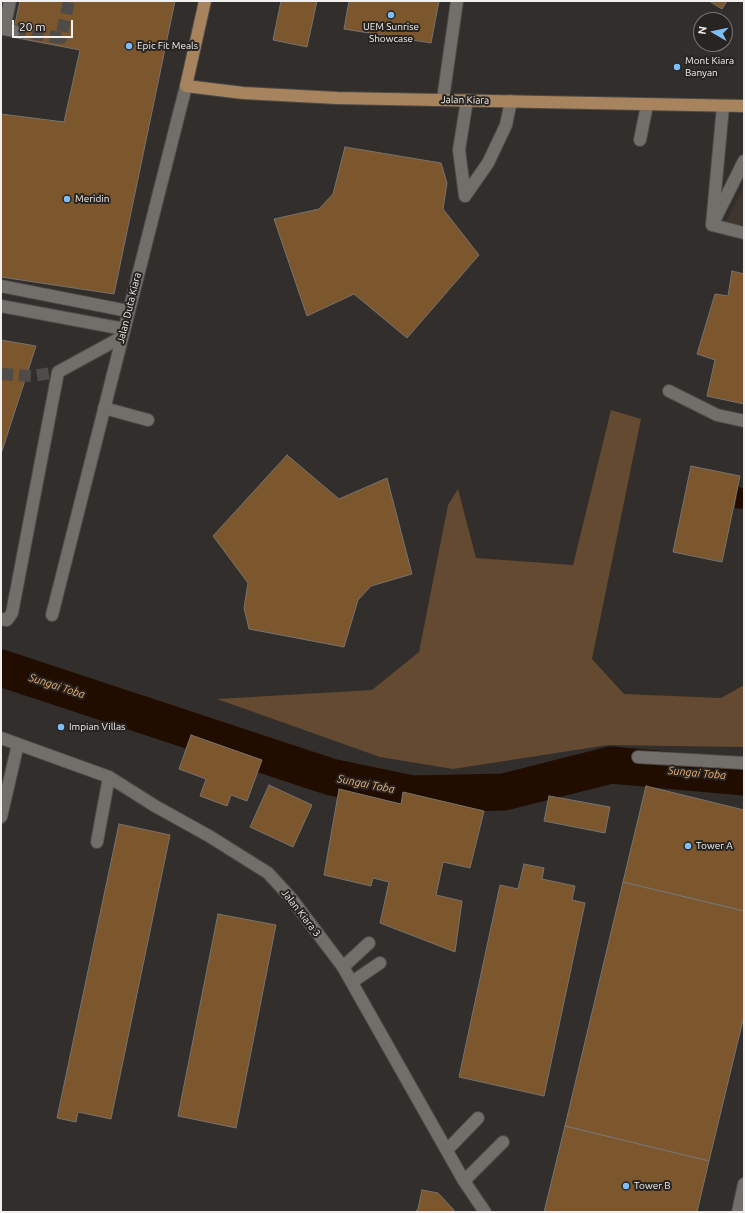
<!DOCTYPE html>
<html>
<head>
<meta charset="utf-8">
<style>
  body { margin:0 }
  #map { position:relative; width:745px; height:1213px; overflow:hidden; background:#322e2b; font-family:Ubuntu,sans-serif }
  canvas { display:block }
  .frame { position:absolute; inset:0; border:2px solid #f2f0ee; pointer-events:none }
  .north { position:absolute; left:693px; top:12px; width:40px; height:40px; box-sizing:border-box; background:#282421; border:1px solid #797673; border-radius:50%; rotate:279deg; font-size:11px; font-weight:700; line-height:16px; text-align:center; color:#f2f0ee }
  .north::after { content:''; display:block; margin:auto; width:14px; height:18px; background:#7dbef9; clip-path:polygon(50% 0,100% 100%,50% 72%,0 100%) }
  .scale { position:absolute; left:12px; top:20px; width:61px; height:18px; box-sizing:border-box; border:2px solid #f2f0ee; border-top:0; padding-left:5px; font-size:12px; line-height:14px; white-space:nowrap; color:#f2f0ee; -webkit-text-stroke:3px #282421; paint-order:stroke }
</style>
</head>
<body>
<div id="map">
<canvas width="745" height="1213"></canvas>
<div class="frame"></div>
<div class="north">N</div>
<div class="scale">20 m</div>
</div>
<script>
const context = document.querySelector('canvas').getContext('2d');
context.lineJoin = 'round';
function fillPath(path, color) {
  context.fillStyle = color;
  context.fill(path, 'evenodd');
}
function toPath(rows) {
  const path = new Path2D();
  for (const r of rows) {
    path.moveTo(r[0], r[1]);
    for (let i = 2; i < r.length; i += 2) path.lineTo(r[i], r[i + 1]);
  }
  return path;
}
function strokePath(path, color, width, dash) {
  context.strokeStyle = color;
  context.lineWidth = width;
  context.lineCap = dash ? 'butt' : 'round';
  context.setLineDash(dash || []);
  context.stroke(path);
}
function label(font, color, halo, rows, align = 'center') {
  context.font = font + ' Ubuntu,sans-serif';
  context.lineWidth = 4;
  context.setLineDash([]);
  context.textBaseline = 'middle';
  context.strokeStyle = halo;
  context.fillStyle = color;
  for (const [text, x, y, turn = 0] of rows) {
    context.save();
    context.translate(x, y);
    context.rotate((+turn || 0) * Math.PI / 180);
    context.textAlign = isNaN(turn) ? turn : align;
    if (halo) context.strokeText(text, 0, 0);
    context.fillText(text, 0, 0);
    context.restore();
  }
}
fillPath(toPath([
  [744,187,744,226,726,222]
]), '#3e362e');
fillPath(toPath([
  [611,410,641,419,592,659,624,694,721,698,744,685,744,747,608,745,453,769,380,757,217,699,372,690,419,652,448,505,458,489,476,558,573,565]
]), '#634a30');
fillPath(toPath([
  [738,487,743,488,744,487,744,509,735,508]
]), '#200d00');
strokePath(toPath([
  [1,668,331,777,413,794,504,792,611,765,744,777]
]), '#200d00', 37);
const building = toPath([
  [20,1,175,1,114,294,1,277,1,114,64,122,80,50,12,37,20,1],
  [281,1,317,1,307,47,273,40,281,1],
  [349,1,439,1,431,43,344,29,349,1],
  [709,1,727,1,722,9,709,1],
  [345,147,441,163,447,183,443,209,479,255,407,338,354,294,307,316,274,219,319,209,333,194,345,147],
  [732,271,744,274,744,404,707,396,715,360,697,354,715,294,728,296,732,271],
  [1,340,36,346,1,454,1,340],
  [287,455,339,499,387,478,412,574,371,586,358,600,344,647,249,629,244,608,248,583,213,536,287,455],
  [691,466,740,476,722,562,673,552,691,466],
  [191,735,262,760,247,801,231,795,227,806,200,796,206,779,179,769,191,735],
  [269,785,312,805,293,847,250,827,269,785],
  [646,786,744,810,744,911,623,882,646,786],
  [339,789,401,804,403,792,484,811,470,868,443,862,436,895,462,901,455,952,380,923,389,882,373,878,371,886,324,875,339,789],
  [549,796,610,807,605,833,544,821,549,796],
  [119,824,170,835,111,1119,78,1112,76,1122,57,1118,119,824],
  [524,864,544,868,542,879,575,886,572,900,585,903,544,1096,459,1077,500,885,518,889,524,864],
  [623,882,744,911,744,1016,709,1161,565,1126,623,882],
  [218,914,276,925,236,1128,178,1116,218,914],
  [565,1126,709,1161,697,1212,544,1212,565,1126],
  [422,1190,438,1193,454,1210,454,1212,415,1212,418,1209,422,1190]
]);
fillPath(building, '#7c562c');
strokePath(building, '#77736f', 1);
strokePath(toPath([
  [14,31,61,38,69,1],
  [1,374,32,376,58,372]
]), '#4f4b48', 12, [12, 6]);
const minor = toPath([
  [10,1,4,29,14,31],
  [443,99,457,1],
  [640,140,647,105],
  [465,196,488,163,506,125,511,101],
  [465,196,459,150,467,100],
  [715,219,744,161],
  [712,225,723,106],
  [712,225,744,233],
  [1,286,128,311],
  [1,306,124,329],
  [669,391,717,415,744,421],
  [104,408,148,420],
  [52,615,186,86],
  [1,619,7,620,12,613,58,372,122,337],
  [1,738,109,777,155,806,209,836,268,873,291,898,343,967,464,1181,485,1212],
  [638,757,744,763],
  [1,817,18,744],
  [97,842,109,777],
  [343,967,369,943],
  [352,982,380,963],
  [447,1150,478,1118],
  [464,1181,503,1142],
  [738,1212,744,1184]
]);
const major = toPath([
  [205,1,186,86,243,93,337,98,744,106]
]);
strokePath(minor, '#4d4a48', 14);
strokePath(major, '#4d4a48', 14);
strokePath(minor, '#726e6a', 12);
strokePath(major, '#a7845d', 12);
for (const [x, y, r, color] of [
  [391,15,4,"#7dbef9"],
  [129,46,4,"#7dbef9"],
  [677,67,4,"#7dbef9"],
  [67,199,4,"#7dbef9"],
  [61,727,4,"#7dbef9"],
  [688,846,4,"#7dbef9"],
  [626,1186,4,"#7dbef9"]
]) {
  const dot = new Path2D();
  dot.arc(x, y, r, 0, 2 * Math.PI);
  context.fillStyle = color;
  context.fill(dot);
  strokePath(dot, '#282421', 1.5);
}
label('10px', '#f2f0ee', '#282421', [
  ["UEM Sunrise",391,27,"center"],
  ["Showcase",391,39,"center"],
  ["Epic Fit Meals",137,46],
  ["Mont Kiara",685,61],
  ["Banyan",685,73],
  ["Meridin",75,199],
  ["Impian Villas",69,727],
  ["Tower A",696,846],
  ["Tower B",634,1186]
], 'left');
label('10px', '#f2f0ee', '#282421', [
  ["Jalan Kiara",465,100,1],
  ["Jalan Duta Kiara",129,308,-76],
  ["Jalan Kiara 3",301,913,52]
]);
label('italic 11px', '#ecb070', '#282421', [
  ["Sungai Toba",57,686,18],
  ["Sungai Toba",697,773,5],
  ["Sungai Toba",366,784,11]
]);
</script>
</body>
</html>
